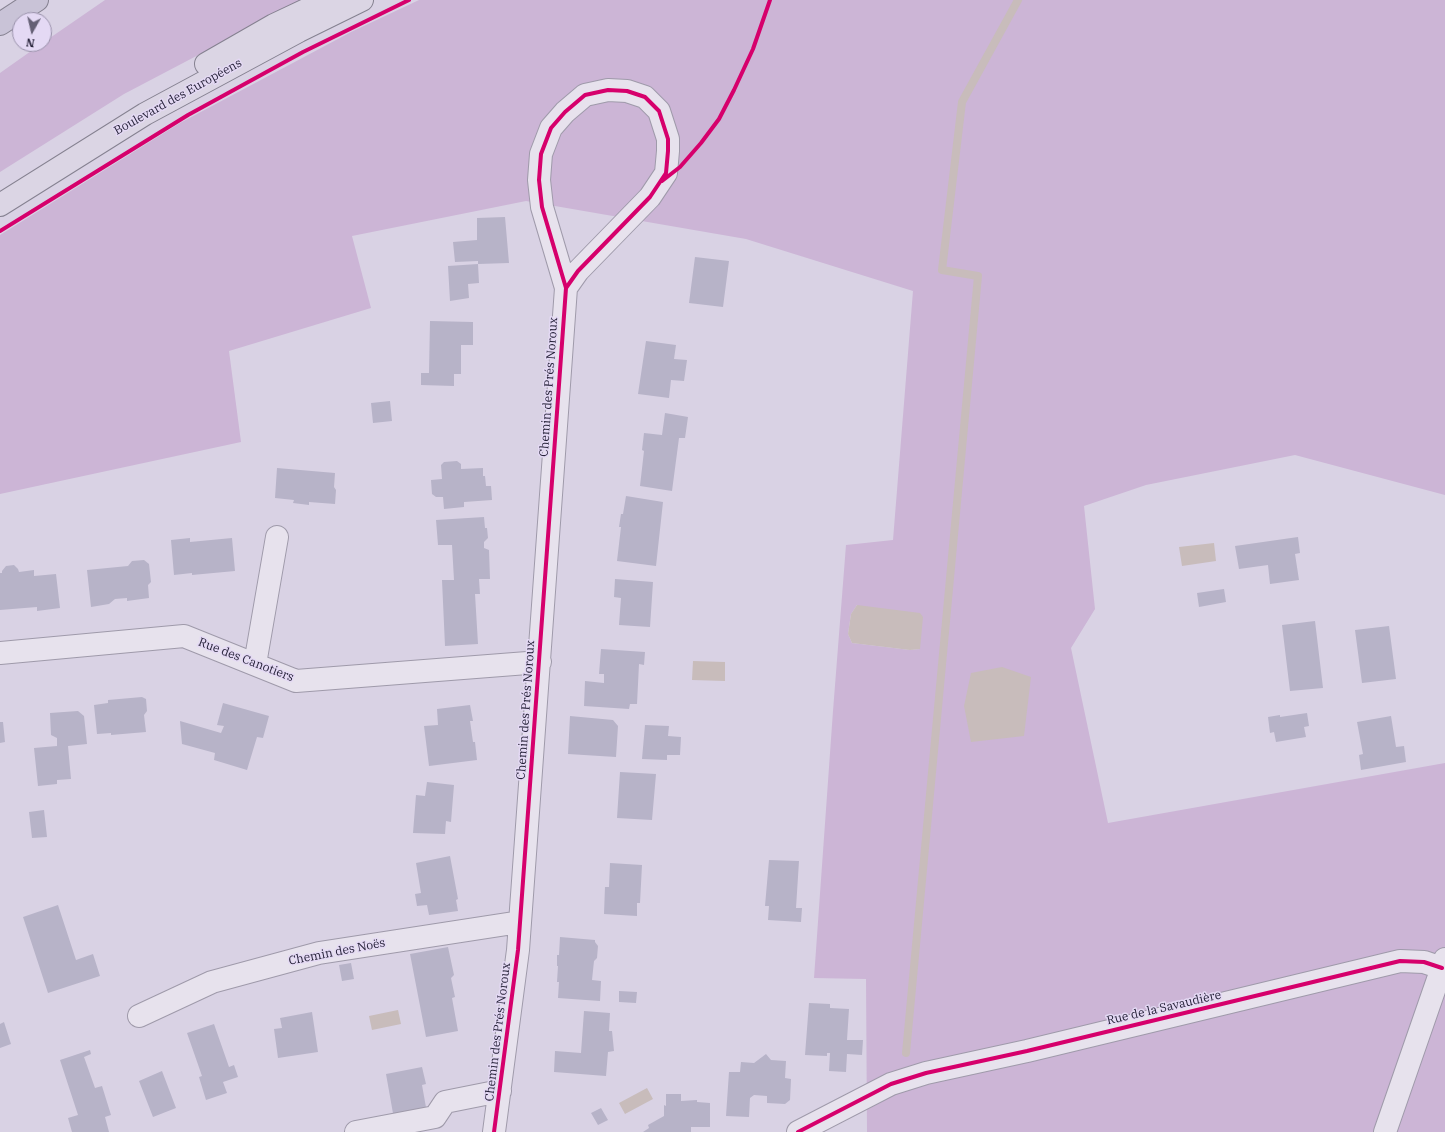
<!DOCTYPE html>
<html>
<head>
<meta charset="utf-8">
<style>
  body { margin:0 }
  #map { position:relative; width:1445px; height:1132px; overflow:hidden; background:#d9d2e4; font-family:"IBM Plex Serif",serif }
  canvas { display:block }
  .north { position:absolute; left:12px; top:12px; width:40px; height:40px; box-sizing:border-box; background:#e4d9f4; border:1px solid #9890a9; border-radius:50%; rotate:188deg; font-size:11px; font-weight:700; line-height:16px; text-align:center; color:#262239 }
  .north::after { content:''; display:block; margin:auto; width:14px; height:18px; background:#656075; clip-path:polygon(50% 0,100% 100%,50% 72%,0 100%) }
</style>
</head>
<body>
<div id="map">
<canvas width="1445" height="1132"></canvas>
<div class="north">N</div>
</div>
<script>
const context = document.querySelector('canvas').getContext('2d');
context.lineJoin = 'round';
function fillPath(path, color) {
  context.fillStyle = color;
  context.fill(path, 'evenodd');
}
function toPath(rows) {
  const path = new Path2D();
  for (const r of rows) {
    path.moveTo(r[0], r[1]);
    for (let i = 2; i < r.length; i += 2) path.lineTo(r[i], r[i + 1]);
  }
  return path;
}
function strokePath(path, color, width, dash) {
  context.strokeStyle = color;
  context.lineWidth = width;
  context.lineCap = dash ? 'butt' : 'round';
  context.setLineDash(dash || []);
  context.stroke(path);
}
function label(font, color, halo, rows, align = 'center') {
  context.font = font + ' "IBM Plex Serif",serif';
  context.lineWidth = 3;
  context.setLineDash([]);
  context.textBaseline = 'middle';
  context.strokeStyle = halo;
  context.fillStyle = color;
  for (const [text, x, y, turn = 0] of rows) {
    context.save();
    context.translate(x, y);
    context.rotate((+turn || 0) * Math.PI / 180);
    context.textAlign = isNaN(turn) ? turn : align;
    if (halo) context.strokeText(text, 0, 0);
    context.fillText(text, 0, 0);
    context.restore();
  }
}
fillPath(toPath([
  [105,0,303,0,124,94,0,172,0,73,41,44,44,44,44,42],
  [419,0,1445,0,1445,495,1295,455,1146,485,1084,506,1095,609,1071,648,1108,823,1445,763,1445,1132,867,1132,866,979,814,978,833,711,846,545,893,540,913,291,746,239,526,201,352,236,371,308,229,351,241,442,0,494,0,235,180,123,351,32],
  [857,605,920,649,910,650,852,643,848,634,851,614]
]), '#ccb5d6');
fillPath(toPath([
  [1214,543,1216,561,1182,566,1179,547],
  [857,605,920,613,923,617,920,649,910,650,852,643,848,634,851,614],
  [693,661,725,662,725,681,692,680],
  [1002,667,1031,677,1024,736,971,742,964,706,971,673],
  [398,1010,401,1024,372,1030,369,1016],
  [647,1088,653,1099,625,1114,619,1103]
]), '#c8bcbb');
strokePath(toPath([
  [906,1053,978,276,942,270,962,102,1018,0]
]), '#c8bcbb', 8);
fillPath(toPath([
  [505,217,509,263,478,264,478,261,455,262,453,242,477,240,477,218],
  [695,257,729,261,723,307,689,303],
  [478,264,479,283,468,284,469,298,450,301,448,266],
  [430,321,473,322,473,345,461,345,461,374,454,374,454,386,421,385,421,373,429,373],
  [646,341,676,345,674,359,687,360,684,381,671,380,669,398,638,394],
  [390,401,392,421,373,423,371,403],
  [665,413,688,417,685,438,679,438,672,491,640,486,644,451,642,450,644,433,662,435],
  [457,461,461,464,461,469,483,468,483,476,485,476,486,486,491,486,492,500,464,502,464,507,444,509,443,497,436,497,432,494,431,480,442,479,441,465,444,462],
  [277,468,335,473,334,487,336,490,335,504,309,502,309,505,293,503,294,500,275,498],
  [626,496,663,502,656,566,617,561,621,527,619,527,621,514,623,514],
  [484,517,485,528,487,528,488,538,484,542,484,548,489,550,490,579,479,579,480,594,475,594,478,644,445,646,442,580,454,580,452,545,438,545,436,520],
  [1298,537,1300,553,1295,554,1299,580,1270,584,1268,565,1239,569,1235,546],
  [190,538,190,542,232,538,235,571,192,575,192,573,174,575,171,540],
  [144,560,149,564,151,582,148,585,149,598,127,601,127,598,115,599,109,604,91,607,87,570,128,566,132,561],
  [14,565,18,569,19,572,34,570,34,576,56,574,60,608,37,611,37,607,0,610,0,573,2,573,2,571,6,566],
  [615,579,653,582,650,627,619,625,621,598,614,597],
  [1224,589,1226,602,1199,607,1197,593],
  [1315,621,1323,688,1290,691,1282,625],
  [1389,626,1396,679,1362,683,1355,630],
  [601,649,645,652,644,665,639,664,637,704,630,704,629,709,584,706,585,681,604,683,604,674,599,674],
  [142,697,146,699,147,711,144,715,146,732,111,735,111,733,97,734,94,705,108,703,108,700],
  [223,703,269,716,263,738,257,737,247,770,214,760,215,753,182,744,180,721,221,733,224,726,217,725],
  [470,705,473,721,470,721,473,742,475,742,477,760,429,766,424,726,438,725,437,709],
  [78,711,84,716,87,744,68,746,71,779,57,780,57,784,38,786,34,748,57,746,57,738,51,735,50,713],
  [1307,713,1309,726,1304,727,1306,737,1276,742,1274,732,1270,733,1268,717,1280,715,1280,717],
  [570,716,613,720,618,726,616,757,568,754],
  [1391,716,1396,747,1404,746,1406,762,1361,770,1359,755,1363,754,1357,722],
  [0,722,3,722,5,742,0,743],
  [645,725,669,726,668,736,681,737,680,755,667,755,667,760,642,759],
  [620,772,656,774,652,820,617,818],
  [427,782,454,785,451,822,446,821,445,834,413,833,416,795,425,796],
  [44,810,47,837,32,838,29,812],
  [450,856,458,899,456,900,458,911,429,915,427,905,417,906,415,894,421,893,416,863],
  [769,860,799,861,796,908,802,908,801,922,768,920,769,906,765,906],
  [610,863,642,865,640,903,637,903,637,916,604,914,605,887,609,887],
  [58,905,76,960,93,954,100,976,48,993,23,917],
  [560,937,595,940,595,942,598,946,597,958,594,961,592,980,601,981,600,1001,558,998,559,982,557,982,558,966,557,966,557,955,559,955],
  [448,947,454,975,451,978,455,997,452,998,458,1031,426,1037,410,954],
  [351,963,354,979,342,981,339,965],
  [619,991,637,992,636,1003,619,1002],
  [809,1003,830,1004,830,1008,849,1009,847,1040,863,1040,862,1055,847,1054,846,1072,829,1071,830,1053,827,1053,827,1056,805,1055],
  [584,1011,610,1013,609,1031,612,1031,614,1051,608,1052,606,1076,554,1072,555,1051,581,1053],
  [312,1012,318,1052,278,1058,274,1029,282,1028,280,1018],
  [4,1022,11,1044,0,1048,0,1024],
  [214,1024,229,1067,234,1065,238,1077,223,1082,227,1093,206,1100,199,1077,202,1076,187,1033],
  [90,1050,91,1054,84,1057,95,1088,102,1086,111,1115,105,1117,109,1132,72,1132,68,1118,78,1115,60,1060],
  [766,1054,771,1060,786,1061,785,1078,791,1079,790,1100,785,1104,767,1103,767,1096,754,1095,750,1098,749,1117,726,1116,729,1072,740,1072,741,1062,754,1063],
  [422,1067,426,1084,422,1085,427,1113,394,1119,386,1074],
  [162,1071,176,1108,153,1117,139,1081],
  [666,1094,681,1094,681,1101,697,1100,697,1102,710,1103,710,1127,691,1127,691,1132,643,1132,649,1128,648,1125,664,1116,664,1105,666,1106],
  [601,1108,608,1120,598,1125,591,1113]
]), '#b7b3c8');
const minor = toPath([
  [0,653,184,636,296,681,540,662],
  [255,664,277,537],
  [139,1016,212,982,319,953,520,922],
  [356,1132,435,1117,445,1102,500,1091],
  [494,1132,518,950,566,288,542,207,539,180,541,154,551,128,565,112,585,95,608,90,627,91,645,97,659,111,668,139,668,151,666,173,650,197,578,271,566,288],
  [798,1132,891,1084,926,1073,1027,1051,1400,961,1424,962,1442,968],
  [1385,1132,1445,959]
]);
const major = toPath([
  [206,64,274,25,327,0],
  [0,205,145,114,299,31,362,0]
]);
const highway = toPath([
  [0,24,37,0]
]);
strokePath(minor, '#9f9aaa', 24);
strokePath(major, '#858190', 24);
strokePath(highway, '#858190', 24);
strokePath(minor, '#e7e2ed', 22);
strokePath(major, '#dbd5e4', 22);
strokePath(highway, '#c9c3d7', 22);
strokePath(toPath([
  [662,181,680,167,701,143,719,119,734,90,753,49,770,0],
  [0,231,188,115,303,52,409,0],
  [494,1132,518,950,566,288,542,207,539,180,541,154,551,128,565,112,585,95,608,90,627,91,645,97,659,111,668,139,668,151,666,173,650,197,578,271,566,288],
  [798,1132,891,1084,926,1073,1027,1051,1400,961,1424,962,1442,968]
]), '#d6006c', 4);
label('12px', '#262239', '#e4d9f4', [
  ["Boulevard des Européens",178,97,-29],
  ["Chemin des Prés Noroux",549,387,-86],
  ["Rue des Canotiers",246,660,21],
  ["Chemin des Prés Noroux",526,710,-86],
  ["Chemin des Noës",337,952,-11],
  ["Rue de la Savaudière",1164,1008,-13],
  ["Chemin des Prés Noroux",498,1032,-83]
]);
</script>
</body>
</html>
